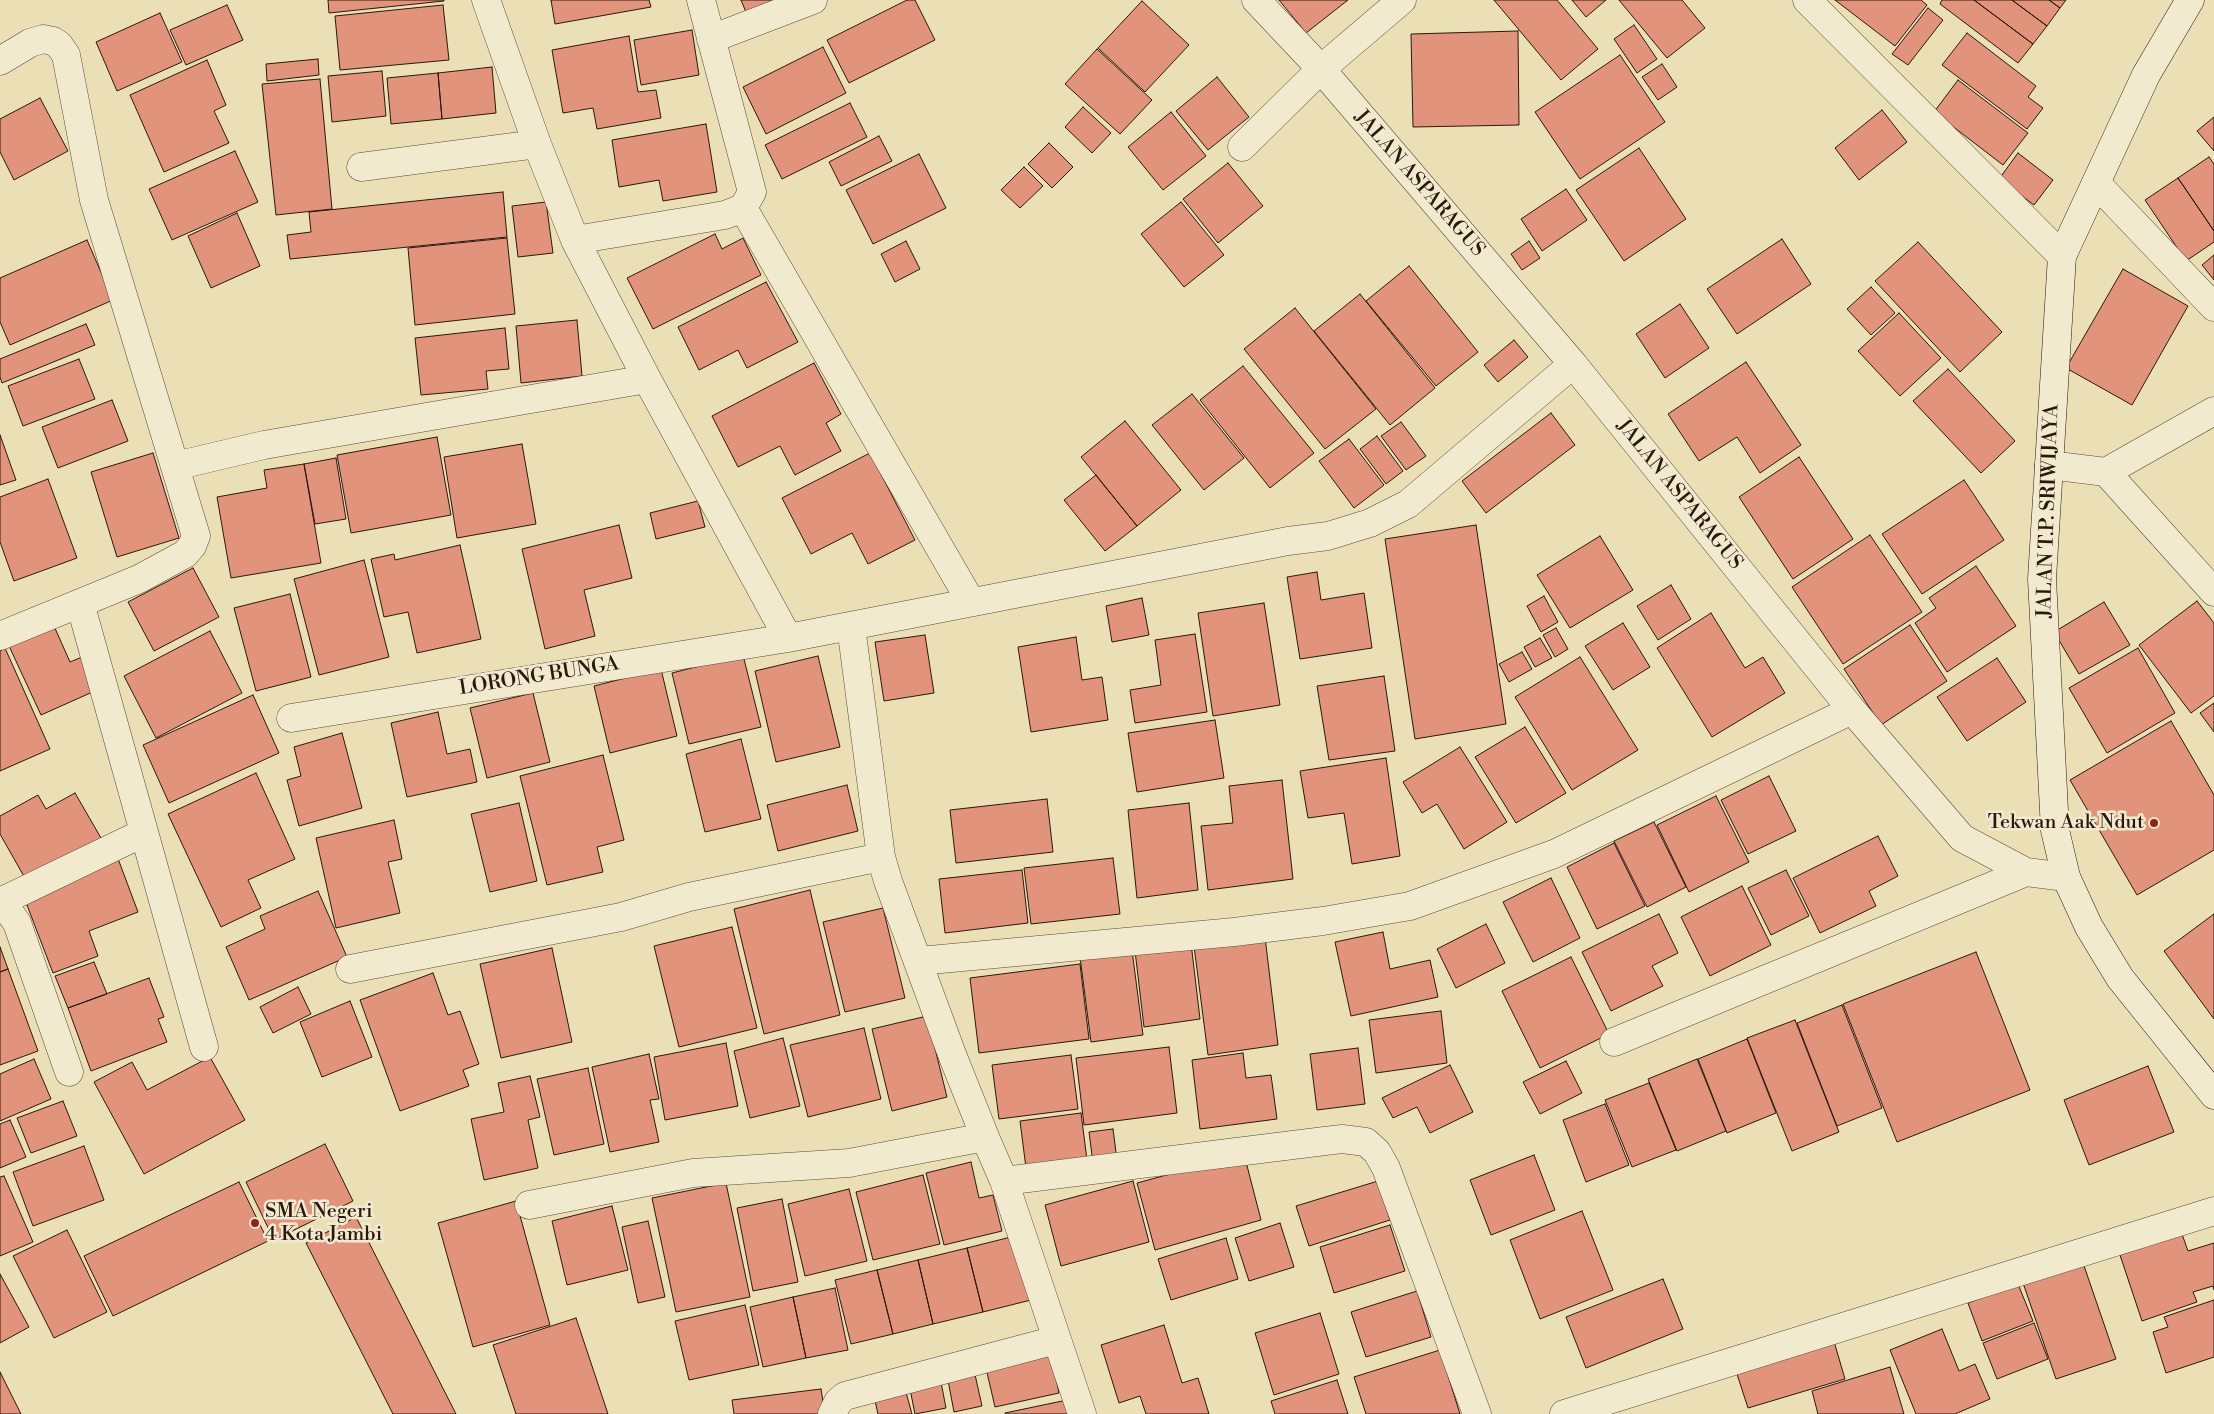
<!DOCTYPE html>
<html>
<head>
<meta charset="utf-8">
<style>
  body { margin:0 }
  canvas { display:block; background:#ebdfb5 }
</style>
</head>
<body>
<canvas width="2214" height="1414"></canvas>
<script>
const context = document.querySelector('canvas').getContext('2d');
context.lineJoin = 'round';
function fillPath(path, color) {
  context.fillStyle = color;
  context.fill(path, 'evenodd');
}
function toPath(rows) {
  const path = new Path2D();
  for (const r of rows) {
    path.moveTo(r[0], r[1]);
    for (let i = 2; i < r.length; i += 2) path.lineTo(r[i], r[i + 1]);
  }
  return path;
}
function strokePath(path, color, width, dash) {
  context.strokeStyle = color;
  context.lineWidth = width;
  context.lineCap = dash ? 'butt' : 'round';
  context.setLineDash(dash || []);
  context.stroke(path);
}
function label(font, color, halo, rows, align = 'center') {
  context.font = font + ' "Libre Bodoni",serif';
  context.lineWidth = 5;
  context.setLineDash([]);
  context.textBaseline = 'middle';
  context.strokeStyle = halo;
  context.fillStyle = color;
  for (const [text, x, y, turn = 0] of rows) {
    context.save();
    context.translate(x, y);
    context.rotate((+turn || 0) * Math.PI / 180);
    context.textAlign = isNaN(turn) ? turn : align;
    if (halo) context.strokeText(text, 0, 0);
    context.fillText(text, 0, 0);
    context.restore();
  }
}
const building = toPath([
  [328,0,444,0,444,1,329,13,328,0],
  [551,0,649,0,651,7,555,24,551,0],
  [741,0,787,0,748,17,741,0],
  [907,0,915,0,935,40,849,83,827,40,907,0],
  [1279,0,1348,0,1306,33,1279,0],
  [1494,0,1557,0,1598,49,1561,80,1494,0],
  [1572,0,1606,0,1586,17,1572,0],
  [1619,0,1682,0,1705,28,1667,58,1619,0],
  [1835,0,1921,0,1927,5,1895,46,1835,0],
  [1942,0,1974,0,2033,44,2018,63,1940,4,1942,0],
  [1974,0,2012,0,2047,26,2033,44,1974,0],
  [2012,0,2049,0,2060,8,2047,26,2012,0],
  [2049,0,2066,0,2060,8,2049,0],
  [1142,1,1189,45,1145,92,1098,48,1142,1],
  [227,5,243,40,186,65,170,30,227,5],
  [443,5,449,60,340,70,335,16,443,5],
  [1928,8,1943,20,1908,65,1892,54,1928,8],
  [160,13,182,62,117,91,96,42,160,13],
  [1634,25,1657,59,1637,73,1614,39,1634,25],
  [692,30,699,75,641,85,634,40,692,30],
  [1518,31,1519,125,1413,127,1411,34,1518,31],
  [1967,33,2036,86,2028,97,2043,108,2027,129,1942,65,1967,33],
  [629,36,638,92,656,90,661,118,597,129,593,108,563,113,552,50,629,36],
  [823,47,846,93,766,134,743,87,823,47],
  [1097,49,1152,100,1120,134,1065,84,1097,49],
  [1620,55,1665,122,1580,179,1535,112,1620,55],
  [318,59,319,75,267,81,266,64,318,59],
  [207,60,226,105,214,111,229,143,164,172,130,95,207,60],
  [1662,64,1677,87,1658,100,1642,77,1662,64],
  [492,67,496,113,442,119,438,73,492,67],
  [382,71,386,116,332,122,328,76,382,71],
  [438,73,442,119,391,124,387,78,438,73],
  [1217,77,1249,117,1208,150,1176,111,1217,77],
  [320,79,332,209,276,215,262,84,320,79],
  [1958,80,2028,133,2003,165,1934,112,1958,80],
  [40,98,68,151,14,180,0,152,0,119,40,98],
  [850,103,867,137,782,179,765,145,850,103],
  [1083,107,1111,133,1092,153,1065,127,1083,107],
  [1882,110,1907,142,1859,180,1835,148,1882,110],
  [1171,112,1206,156,1163,190,1128,147,1171,112],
  [2214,117,2214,151,2197,131,2214,117],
  [706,124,717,192,663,201,659,180,619,187,612,140,706,124],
  [879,136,892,161,841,186,829,162,879,136],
  [1049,143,1073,167,1052,188,1028,164,1049,143],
  [1639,148,1686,219,1624,261,1576,190,1639,148],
  [235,151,258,202,172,240,149,189,235,151],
  [2018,153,2053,180,2034,205,1999,179,2018,153],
  [919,154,946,208,873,244,846,190,919,154],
  [2209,157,2214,164,2214,231,2178,178,2209,157],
  [1228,163,1263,206,1218,243,1183,199,1228,163],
  [1024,167,1043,186,1020,208,1001,190,1024,167],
  [2178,178,2214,231,2214,242,2186,261,2145,200,2178,178],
  [1566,189,1587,220,1542,251,1521,219,1566,189],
  [503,192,507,237,290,259,287,235,311,232,309,212,503,192],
  [546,202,553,253,518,257,512,206,546,202],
  [1181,202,1224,255,1184,287,1141,234,1181,202],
  [237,213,260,266,211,288,188,236,237,213],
  [715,234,722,249,743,238,761,275,653,329,627,278,715,234],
  [507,238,515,314,415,325,408,248,507,238],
  [1782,239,1811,284,1737,334,1707,289,1782,239],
  [87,240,113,300,10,345,0,322,0,278,87,240],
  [906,241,920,269,895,282,881,254,906,241],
  [1529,241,1540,258,1522,270,1511,254,1529,241],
  [1918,242,2002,332,1960,372,1875,281,1918,242],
  [2214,255,2214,280,2202,265,2214,255],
  [1409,266,1478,352,1436,386,1366,301,1409,266],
  [2123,269,2188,306,2132,405,2066,368,2123,269],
  [766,282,798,342,747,368,738,350,699,370,678,327,766,282],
  [1871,287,1895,313,1871,335,1847,309,1871,287],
  [1360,294,1435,388,1390,425,1314,331,1360,294],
  [1680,304,1709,348,1665,378,1636,334,1680,304],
  [1295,308,1376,409,1325,449,1244,349,1295,308],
  [1899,313,1941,358,1900,396,1858,351,1899,313],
  [577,320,582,376,521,383,516,326,577,320],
  [86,324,95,345,2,383,0,377,0,359,86,324],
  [505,328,509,369,486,371,488,389,421,395,415,338,505,328],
  [1514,340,1528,357,1498,382,1484,365,1514,340],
  [79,359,95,399,23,426,8,386,79,359],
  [1746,362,1801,445,1760,473,1737,437,1699,461,1668,414,1746,362],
  [814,363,841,414,826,423,841,451,795,475,780,446,738,467,712,416,814,363],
  [1243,366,1314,453,1270,488,1200,400,1243,366],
  [1948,369,2015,441,1981,473,1913,401,1948,369],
  [1192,394,1244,458,1204,490,1152,425,1192,394],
  [112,400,128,441,58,468,42,427,112,400],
  [1551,413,1575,445,1486,513,1462,481,1551,413],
  [1125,421,1181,490,1137,526,1081,457,1125,421],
  [1401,422,1426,456,1406,470,1381,436,1401,422],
  [0,435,16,480,0,485,0,435],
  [1377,436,1403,471,1386,484,1360,449,1377,436],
  [437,437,451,515,351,533,337,455,437,437],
  [1349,439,1384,485,1354,508,1319,461,1349,439],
  [522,444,536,524,457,538,444,457,522,444],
  [153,453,179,538,117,557,91,472,153,453],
  [870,453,915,540,868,564,852,533,811,554,782,498,870,453],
  [1799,457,1853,539,1793,579,1739,497,1799,457],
  [336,458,346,519,315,524,304,464,336,458],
  [304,464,321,563,231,578,217,497,267,488,264,470,304,464],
  [1096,475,1137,526,1105,551,1064,500,1096,475],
  [48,479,77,558,14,581,0,542,0,497,48,479],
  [1964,480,2004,540,1922,594,1882,534,1964,480],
  [698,501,705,527,656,539,650,513,698,501],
  [619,525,632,578,584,590,595,636,545,649,522,549,619,525],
  [1476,525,1506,724,1415,739,1385,539,1476,525],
  [1870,535,1922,612,1843,664,1792,587,1870,535],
  [1600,536,1633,590,1570,628,1537,575,1600,536],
  [460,545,481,639,417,653,408,612,384,617,371,559,394,554,395,560,460,545],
  [364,560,389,657,319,675,294,579,364,560],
  [1976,566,2016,626,1947,672,1915,623,1936,608,1929,598,1976,566],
  [193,568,219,617,154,651,128,602,193,568],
  [1317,572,1321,600,1364,593,1372,648,1300,659,1287,577,1317,572],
  [1671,585,1691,619,1658,640,1637,606,1671,585],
  [290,594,311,677,256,691,234,608,290,594],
  [1544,596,1558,622,1541,632,1527,606,1544,596],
  [1142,598,1149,635,1112,642,1106,606,1142,598],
  [2197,601,2214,623,2214,696,2191,713,2139,645,2197,601],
  [2104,602,2130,645,2079,674,2054,632,2104,602],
  [1264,603,1280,705,1213,716,1198,613,1264,603],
  [1711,613,1745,668,1763,657,1785,693,1712,737,1657,648,1711,613],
  [1623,623,1650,667,1613,690,1585,646,1623,623],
  [1910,625,1947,681,1881,725,1844,669,1910,625],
  [54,626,70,662,82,657,97,690,41,715,9,646,54,626],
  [1556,628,1568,649,1555,657,1543,635,1556,628],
  [210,631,242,693,156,738,124,676,210,631],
  [1195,634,1207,712,1135,723,1130,690,1161,685,1155,640,1195,634],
  [925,635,934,693,884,701,875,642,925,635],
  [1076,637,1082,680,1102,677,1108,720,1031,732,1018,647,1076,637],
  [1540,638,1552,658,1535,667,1524,647,1540,638],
  [5,648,50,749,0,771,0,651,5,648],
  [2138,648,2175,713,2107,753,2069,688,2138,648],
  [1522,652,1532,669,1509,682,1499,664,1522,652],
  [743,655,761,727,689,744,672,673,743,655],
  [818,656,840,747,776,762,755,671,818,656],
  [1580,657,1638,750,1572,790,1515,697,1580,657],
  [1997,658,2026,702,1967,741,1937,697,1997,658],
  [661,669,677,736,610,753,594,686,661,669],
  [1384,676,1395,751,1329,760,1317,686,1384,676],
  [533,693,550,762,487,778,470,708,533,693],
  [253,695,279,753,169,803,143,745,253,695],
  [2214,703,2214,732,2200,713,2214,703],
  [438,712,447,754,470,749,477,782,407,797,391,723,438,712],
  [1215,720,1224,778,1137,792,1128,733,1215,720],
  [2171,721,2214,795,2214,850,2137,895,2070,780,2171,721],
  [1525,727,1566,793,1516,823,1475,757,1525,727],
  [342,733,362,808,299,826,287,780,301,776,294,747,342,733],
  [741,739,761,819,705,832,686,754,741,739],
  [1460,747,1507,822,1464,849,1437,804,1422,813,1403,782,1460,747],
  [603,755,624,840,597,847,603,872,547,885,520,776,603,755],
  [1386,758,1400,856,1352,864,1344,813,1308,818,1300,771,1386,758],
  [256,773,295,859,248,880,261,908,221,927,168,814,256,773],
  [1769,776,1796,831,1748,854,1721,800,1769,776],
  [1282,780,1293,879,1208,890,1201,826,1233,823,1229,786,1282,780],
  [847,785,858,831,778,851,767,805,847,785],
  [75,793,101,838,26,880,0,834,0,816,38,795,46,809,75,793],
  [1716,796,1749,862,1689,892,1657,825,1716,796],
  [1047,799,1053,852,956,863,950,810,1047,799],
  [519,803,537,881,490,892,471,814,519,803],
  [1189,803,1198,890,1137,898,1128,810,1189,803],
  [394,820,402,859,388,862,400,913,336,928,316,838,394,820],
  [1654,822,1686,887,1647,907,1614,841,1654,822],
  [1878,836,1898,876,1869,891,1876,906,1820,933,1793,878,1878,836],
  [1614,843,1645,906,1597,929,1567,867,1614,843],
  [117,856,138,912,89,931,98,956,53,973,22,892,117,856],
  [1113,858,1120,914,1031,924,1024,868,1113,858],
  [1022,870,1028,923,945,933,939,879,1022,870],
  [1786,870,1809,916,1771,935,1748,888,1786,870],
  [1551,878,1580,938,1533,962,1503,902,1551,878],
  [1742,886,1771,945,1710,976,1681,917,1742,886],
  [810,890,840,1015,764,1034,734,909,810,890],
  [318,891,347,957,249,1000,226,947,265,929,260,916,318,891],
  [883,908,905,998,845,1012,823,922,883,908],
  [1659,914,1678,953,1652,966,1663,986,1611,1011,1582,952,1659,914],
  [2214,914,2214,1019,2164,951,2214,914],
  [1486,924,1505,963,1456,988,1437,949,1486,924],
  [732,927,757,1028,679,1047,654,946,732,927],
  [1383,932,1390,969,1430,960,1438,997,1351,1016,1335,942,1383,932],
  [1265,937,1278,1045,1208,1055,1194,946,1265,937],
  [1191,943,1200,1019,1144,1027,1135,951,1191,943],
  [0,947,8,969,0,972,0,947],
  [552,948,572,1042,501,1058,480,964,552,948],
  [1132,950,1143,1035,1091,1042,1080,957,1132,950],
  [1976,952,2030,1090,1897,1142,1843,1004,1976,952],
  [1571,957,1609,1034,1540,1068,1502,991,1571,957],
  [94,962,107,994,68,1008,55,976,94,962],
  [1080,964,1089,1039,979,1053,970,978,1080,964],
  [8,969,38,1051,0,1065,0,972,8,969],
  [433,973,448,1015,460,1011,479,1064,463,1070,469,1086,400,1111,360,1000,433,973],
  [149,978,164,1017,158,1019,167,1042,91,1071,68,1008,149,978],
  [298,987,311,1014,273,1033,260,1007,298,987],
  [350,1001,372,1057,322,1077,300,1022,350,1001],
  [1842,1005,1882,1108,1837,1126,1797,1023,1842,1005],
  [1441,1011,1447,1063,1376,1073,1369,1020,1441,1011],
  [927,1016,947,1097,892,1111,872,1029,927,1016],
  [1795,1020,1839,1132,1792,1151,1747,1038,1795,1020],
  [864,1028,881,1099,808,1117,790,1045,864,1028],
  [783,1038,800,1106,750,1118,734,1051,783,1038],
  [1747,1039,1776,1113,1727,1133,1698,1059,1747,1039],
  [726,1043,738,1106,665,1120,654,1057,726,1043],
  [1169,1047,1177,1113,1084,1125,1076,1058,1169,1047],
  [1358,1048,1365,1104,1317,1110,1310,1054,1358,1048],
  [1243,1053,1246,1078,1271,1075,1277,1119,1200,1129,1192,1060,1243,1053],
  [649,1054,659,1099,650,1100,659,1142,610,1152,592,1067,649,1054],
  [1071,1055,1078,1109,999,1119,992,1065,1071,1055],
  [210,1057,245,1120,144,1174,94,1082,132,1062,147,1090,210,1057],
  [34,1059,51,1099,0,1121,0,1074,34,1059],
  [1697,1059,1726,1131,1677,1151,1648,1079,1697,1059],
  [1566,1061,1582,1093,1540,1114,1523,1082,1566,1061],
  [1450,1065,1473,1112,1430,1133,1417,1107,1393,1118,1382,1098,1450,1065],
  [2148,1066,2174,1132,2089,1165,2064,1100,2148,1066],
  [588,1068,604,1144,554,1155,537,1079,588,1068],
  [530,1076,540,1117,528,1120,538,1168,484,1180,471,1119,504,1112,498,1083,530,1076],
  [1649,1083,1676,1150,1632,1167,1605,1100,1649,1083],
  [63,1101,77,1136,31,1153,17,1118,63,1101],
  [1605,1104,1629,1165,1586,1182,1563,1120,1605,1104],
  [1081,1113,1087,1160,1026,1168,1020,1121,1081,1113],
  [10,1120,26,1157,0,1168,0,1124,10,1120],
  [1113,1129,1117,1160,1093,1163,1089,1132,1113,1129],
  [325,1144,353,1201,274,1240,246,1182,325,1144],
  [84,1146,104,1200,33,1226,13,1172,84,1146],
  [1244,1154,1261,1220,1155,1250,1137,1183,1244,1154],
  [1534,1155,1555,1210,1491,1235,1470,1180,1534,1155],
  [971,1162,979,1198,993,1195,1002,1231,944,1245,926,1173,971,1162],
  [923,1175,940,1244,873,1260,856,1192,923,1175],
  [4,1176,33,1242,0,1256,0,1177,4,1176],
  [1133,1181,1149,1242,1061,1266,1045,1205,1133,1181],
  [1378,1181,1390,1220,1309,1246,1296,1206,1378,1181],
  [239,1182,268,1241,113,1316,84,1256,239,1182],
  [726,1183,750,1297,676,1312,652,1198,726,1183],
  [849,1189,867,1261,805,1276,788,1204,849,1189],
  [782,1199,798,1282,753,1291,737,1208,782,1199],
  [516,1201,550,1325,473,1347,438,1223,516,1201],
  [612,1206,628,1270,567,1285,552,1221,612,1206],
  [1582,1211,1613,1290,1540,1319,1510,1240,1582,1211],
  [356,1217,456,1414,393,1414,306,1243,356,1217],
  [648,1221,665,1297,638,1303,622,1227,648,1221],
  [1280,1223,1294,1267,1249,1281,1235,1238,1280,1223],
  [1390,1225,1405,1271,1334,1293,1320,1247,1390,1225],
  [67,1230,107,1312,54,1338,13,1256,67,1230],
  [2182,1234,2188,1251,2214,1243,2214,1290,2213,1286,2193,1292,2197,1302,2142,1321,2120,1255,2182,1234],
  [1015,1236,1031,1300,983,1312,967,1248,1015,1236],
  [1226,1238,1238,1279,1171,1300,1158,1259,1226,1238],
  [967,1248,983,1312,933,1324,918,1260,967,1248],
  [918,1260,933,1324,893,1334,877,1270,918,1260],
  [2082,1260,2116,1359,2056,1379,2022,1280,2082,1260],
  [877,1270,893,1334,851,1344,835,1280,877,1270],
  [0,1274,29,1327,0,1343,0,1274],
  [1663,1279,1683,1329,1586,1368,1566,1317,1663,1279],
  [2018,1284,2033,1321,1982,1341,1968,1303,2018,1284],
  [835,1288,848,1350,806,1358,793,1297,835,1288],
  [1417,1291,1431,1337,1366,1357,1351,1312,1417,1291],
  [793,1297,806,1358,763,1367,750,1307,793,1297],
  [2214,1300,2214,1357,2166,1373,2153,1332,2168,1327,2164,1317,2214,1300],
  [745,1305,759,1365,689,1380,675,1321,745,1305],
  [1320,1313,1339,1374,1274,1395,1255,1333,1320,1313],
  [576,1318,608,1414,516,1414,493,1345,576,1318],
  [2034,1323,2048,1359,1997,1379,1983,1343,2034,1323],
  [1164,1325,1182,1383,1198,1378,1209,1414,1146,1414,1140,1396,1119,1403,1101,1345,1164,1325],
  [1942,1329,1959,1371,1975,1364,1990,1399,1955,1414,1916,1414,1890,1350,1942,1329],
  [1833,1338,1845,1379,1748,1408,1735,1368,1833,1338],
  [1050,1350,1059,1393,995,1407,985,1364,1050,1350],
  [1440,1350,1460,1414,1366,1414,1354,1377,1440,1350],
  [1890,1367,1904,1414,1818,1414,1812,1391,1890,1367],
  [974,1370,982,1406,954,1412,947,1375,974,1370],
  [0,1372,21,1414,0,1414,0,1372],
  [940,1377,946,1408,915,1414,909,1384,940,1377],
  [1337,1380,1348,1414,1275,1414,1271,1401,1337,1380],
  [904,1385,912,1414,878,1414,873,1392,904,1385],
  [821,1389,825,1414,734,1414,732,1400,821,1389],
  [1067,1400,1070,1414,1005,1414,1005,1413,1067,1400]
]);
fillPath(building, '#e1947b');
strokePath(building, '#2b180e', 1);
const minor = toPath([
  [486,0,537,144,575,240,647,379,788,638,1288,541,1328,536,1370,523,1408,504,1573,364],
  [1256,0,1321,69,1573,364,1852,710,1962,838,2026,872,2066,877],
  [1807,0,2062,256],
  [711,39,813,0],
  [0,61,30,43,43,39,53,41,59,45,66,55,94,200,196,536,192,546,185,554,139,579,0,636],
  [1242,147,1321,69,1402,0],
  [361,167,537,144],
  [2096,183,2214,307],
  [743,208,971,602],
  [575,240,725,215,743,208,752,192,701,0],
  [2049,465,2106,472,2214,592],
  [175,466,264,445,647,379],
  [2106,472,2214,411],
  [80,603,204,1047],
  [851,626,881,857],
  [291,718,788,638],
  [0,902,143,833],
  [0,903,8,910,17,923,69,1072],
  [919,961,1234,932,1323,921,1410,906,1554,854,1852,710],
  [350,969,621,917,689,897,881,857,888,881,953,1057,985,1137,1004,1181,1082,1414],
  [1614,1042,2026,872],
  [1004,1181,1325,1141,1342,1139,1366,1142,1377,1152,1386,1168,1477,1414],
  [529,1205,693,1173,849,1163,985,1137],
  [832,1414,838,1402,845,1396,1056,1340],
  [1564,1414,2214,1211]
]);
const secondary = toPath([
  [2190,0,2146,75,2062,256,2042,579,2055,830,2066,877,2089,927,2120,978,2214,1095]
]);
strokePath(minor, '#5b4a38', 29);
strokePath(secondary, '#2b180e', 29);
strokePath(minor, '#f2eacf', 28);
strokePath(secondary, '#f2eacf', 28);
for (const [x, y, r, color] of [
  [2154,823,5,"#8f2418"],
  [255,1223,5,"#8f2418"]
]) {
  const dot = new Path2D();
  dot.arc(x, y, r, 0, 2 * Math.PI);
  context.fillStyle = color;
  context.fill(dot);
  strokePath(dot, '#f2eacf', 2);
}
label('20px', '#2b180e', '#f2eacf', [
  ["JALAN ASPARAGUS",1419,184,49],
  ["JALAN ASPARAGUS",1679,495,51],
  ["JALAN T.P. SRIWIJAYA",2049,511,-88],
  ["LORONG BUNGA",539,677,-9]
]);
label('20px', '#2b180e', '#f2eacf', [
  ["Tekwan Aak Ndut",2144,823],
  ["SMA Negeri",265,1212,"left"],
  ["4 Kota Jambi",265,1235,"left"]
], 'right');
</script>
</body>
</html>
